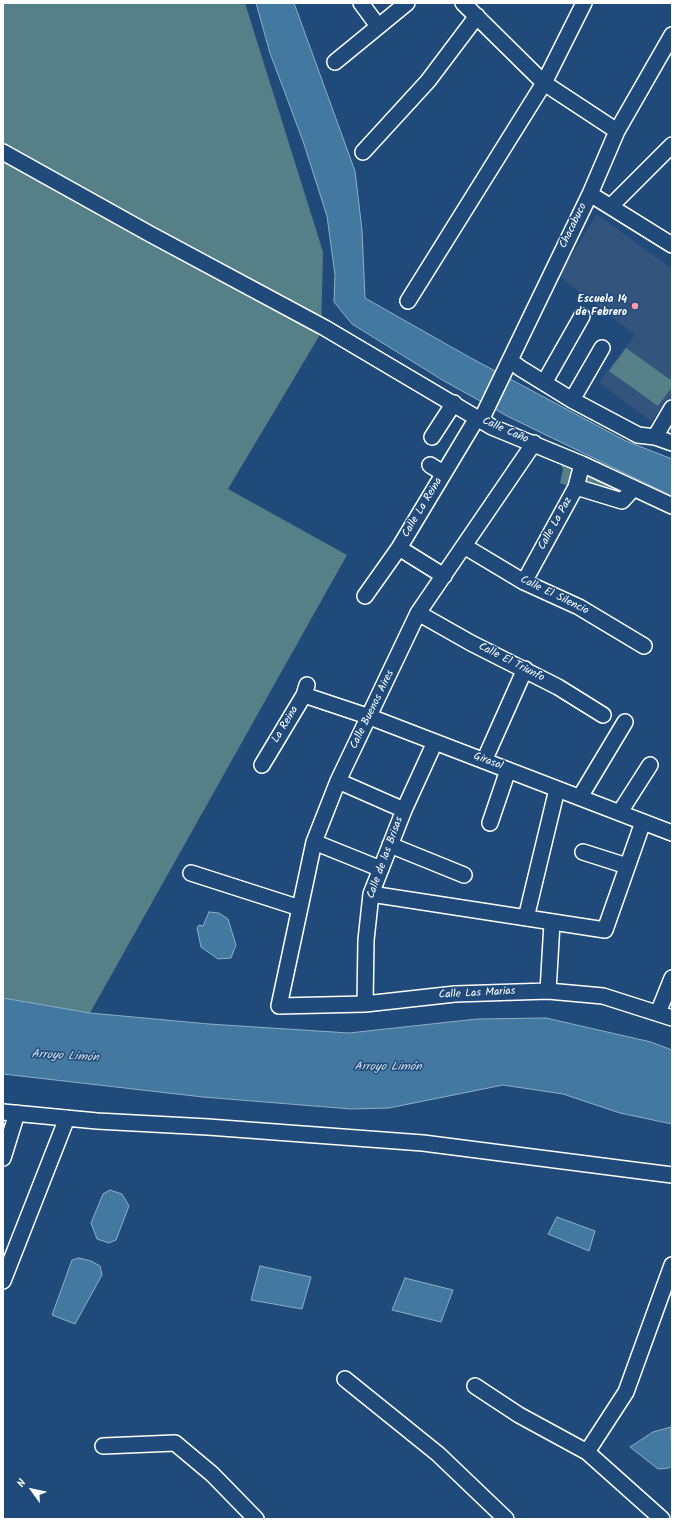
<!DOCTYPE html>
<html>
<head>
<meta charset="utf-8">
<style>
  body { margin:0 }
  #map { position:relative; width:675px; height:1522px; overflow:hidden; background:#1f4a7a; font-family:Kalam,sans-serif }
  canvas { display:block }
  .frame { position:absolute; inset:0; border:4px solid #fff; pointer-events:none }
  .north { position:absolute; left:12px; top:1470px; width:40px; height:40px; -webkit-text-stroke:3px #1f4a7a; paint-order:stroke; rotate:303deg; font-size:11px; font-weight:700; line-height:16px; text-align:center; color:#fff }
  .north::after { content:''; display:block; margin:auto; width:14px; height:18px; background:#fff; clip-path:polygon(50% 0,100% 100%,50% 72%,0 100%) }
</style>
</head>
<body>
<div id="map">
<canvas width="675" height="1522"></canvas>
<div class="frame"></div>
<div class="north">N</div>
</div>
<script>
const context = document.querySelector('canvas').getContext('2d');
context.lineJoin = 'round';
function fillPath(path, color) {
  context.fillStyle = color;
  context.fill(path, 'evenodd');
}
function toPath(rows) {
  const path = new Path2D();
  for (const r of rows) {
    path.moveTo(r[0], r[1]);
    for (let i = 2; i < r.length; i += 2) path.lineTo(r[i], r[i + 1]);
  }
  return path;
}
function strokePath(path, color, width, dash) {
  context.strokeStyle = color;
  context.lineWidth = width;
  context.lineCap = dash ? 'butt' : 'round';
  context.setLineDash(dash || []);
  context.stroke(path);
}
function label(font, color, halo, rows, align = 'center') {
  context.font = font + ' Kalam,sans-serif';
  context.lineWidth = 3;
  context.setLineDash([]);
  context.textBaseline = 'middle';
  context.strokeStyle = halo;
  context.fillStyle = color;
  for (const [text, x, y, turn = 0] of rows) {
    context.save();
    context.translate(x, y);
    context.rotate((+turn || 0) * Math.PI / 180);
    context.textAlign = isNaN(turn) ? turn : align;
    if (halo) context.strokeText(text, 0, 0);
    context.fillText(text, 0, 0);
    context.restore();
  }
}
fillPath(toPath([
  [597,214,672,269,672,394,651,422,599,382,635,335,559,276]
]), '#33547d');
fillPath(toPath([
  [3,3,245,3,323,252,321,333,228,489,347,555,90,1013,3,998],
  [626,348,672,381,672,387,658,406,609,371],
  [562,460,577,465,575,475,568,486,560,483,563,469,560,463],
  [585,473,610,483,613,488,612,490,606,491,580,480]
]), '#568087');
const water = toPath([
  [256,3,294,3,355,171,362,230,365,298,469,357,626,441,672,459,672,496,509,417,444,381,352,324,334,302,335,275,327,216,303,141,270,53,256,3],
  [209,912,219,913,228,919,236,945,231,958,218,959,201,947,197,928,199,925,203,926,209,912],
  [3,998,90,1013,209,1024,349,1033,477,1019,546,1018,651,1042,672,1050,672,1124,620,1113,563,1094,503,1085,389,1108,351,1109,203,1097,3,1074,3,998],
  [110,1190,122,1194,129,1206,116,1240,109,1243,97,1239,91,1223,103,1194,110,1190],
  [557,1217,595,1231,589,1251,548,1234,557,1217],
  [79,1258,91,1261,100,1266,102,1275,75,1324,52,1315,72,1260,79,1258],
  [260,1266,311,1277,302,1309,251,1300,260,1266],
  [405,1278,453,1290,441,1322,392,1310,405,1278],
  [671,1427,672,1466,669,1468,658,1469,630,1447,653,1432,671,1427]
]);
fillPath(water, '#4379a0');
strokePath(water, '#8eafc6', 1);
const minor = toPath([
  [361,3,378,26],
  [463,3,544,83,617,131],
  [335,62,407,3],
  [3,152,150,234,325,328,492,427,582,464,672,506],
  [363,152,428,81,477,16],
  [590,194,672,245],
  [611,206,672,145],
  [408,301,544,83,584,3],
  [510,360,520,368,572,400,638,435,655,437,672,443],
  [544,383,582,316],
  [572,400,602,348],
  [481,420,590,194,617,131,672,35],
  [432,437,454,403],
  [655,437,672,408],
  [534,443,418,613,338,781,314,842,279,1006,365,1004,455,994,548,991,603,996,672,1018],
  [430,465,443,473],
  [576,487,622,501,633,489],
  [464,546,524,582,579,607,644,646],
  [399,548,444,576],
  [524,582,576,487,582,464],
  [365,596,399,548,477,418],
  [418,613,471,643,558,687,603,715],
  [304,695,370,717,672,833],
  [484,761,525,669],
  [262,765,304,695,307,685],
  [338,781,404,810],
  [580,797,625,722],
  [620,812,650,765],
  [490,823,508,770],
  [314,842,381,869],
  [390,845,464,875],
  [583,852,627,866],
  [191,873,300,908],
  [371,894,605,930,643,822],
  [526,918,557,789],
  [548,991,552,923],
  [365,1004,366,940,371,894,404,810,435,742],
  [658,1013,672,978],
  [3,1112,97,1121,208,1127,423,1143,672,1175],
  [3,1158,17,1113],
  [3,1281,67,1118],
  [345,1379,438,1454,506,1519],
  [475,1386,519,1415,587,1452,662,1519],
  [103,1446,175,1443,212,1474,256,1519],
  [587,1452,626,1392,672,1265]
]);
strokePath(minor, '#fff', 18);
strokePath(minor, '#1f4a7a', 15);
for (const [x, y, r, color] of [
  [635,306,4,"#ff9aa2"]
]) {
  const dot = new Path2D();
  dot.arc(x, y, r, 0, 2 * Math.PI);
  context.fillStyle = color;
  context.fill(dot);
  strokePath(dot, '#1f4a7a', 1.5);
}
label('11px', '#fff', '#1f4a7a', [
  ["Chacabuco",574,226,-64],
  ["Calle Caño",505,431,24],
  ["Calle La Reina",423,508,-59],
  ["Calle La Paz",556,524,-61],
  ["Calle El Silencio",554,596,26],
  ["Calle El Triunfo",511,663,27],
  ["Calle Buenos Aires",373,710,-64],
  ["La Reina",286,725,-59],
  ["Girasol",488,762,21],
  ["Calle de las Brisas",386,858,-70],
  ["Calle Las Marias",477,994,-3]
]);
label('bold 11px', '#fff', '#1f4a7a', [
  ["Escuela 14",627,300],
  ["de Febrero",627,313]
], 'right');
label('italic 12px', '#d0dee7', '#1f4a7a', [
  ["Arroyo Limón",65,1057,3],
  ["Arroyo Limón",388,1068]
]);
</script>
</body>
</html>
